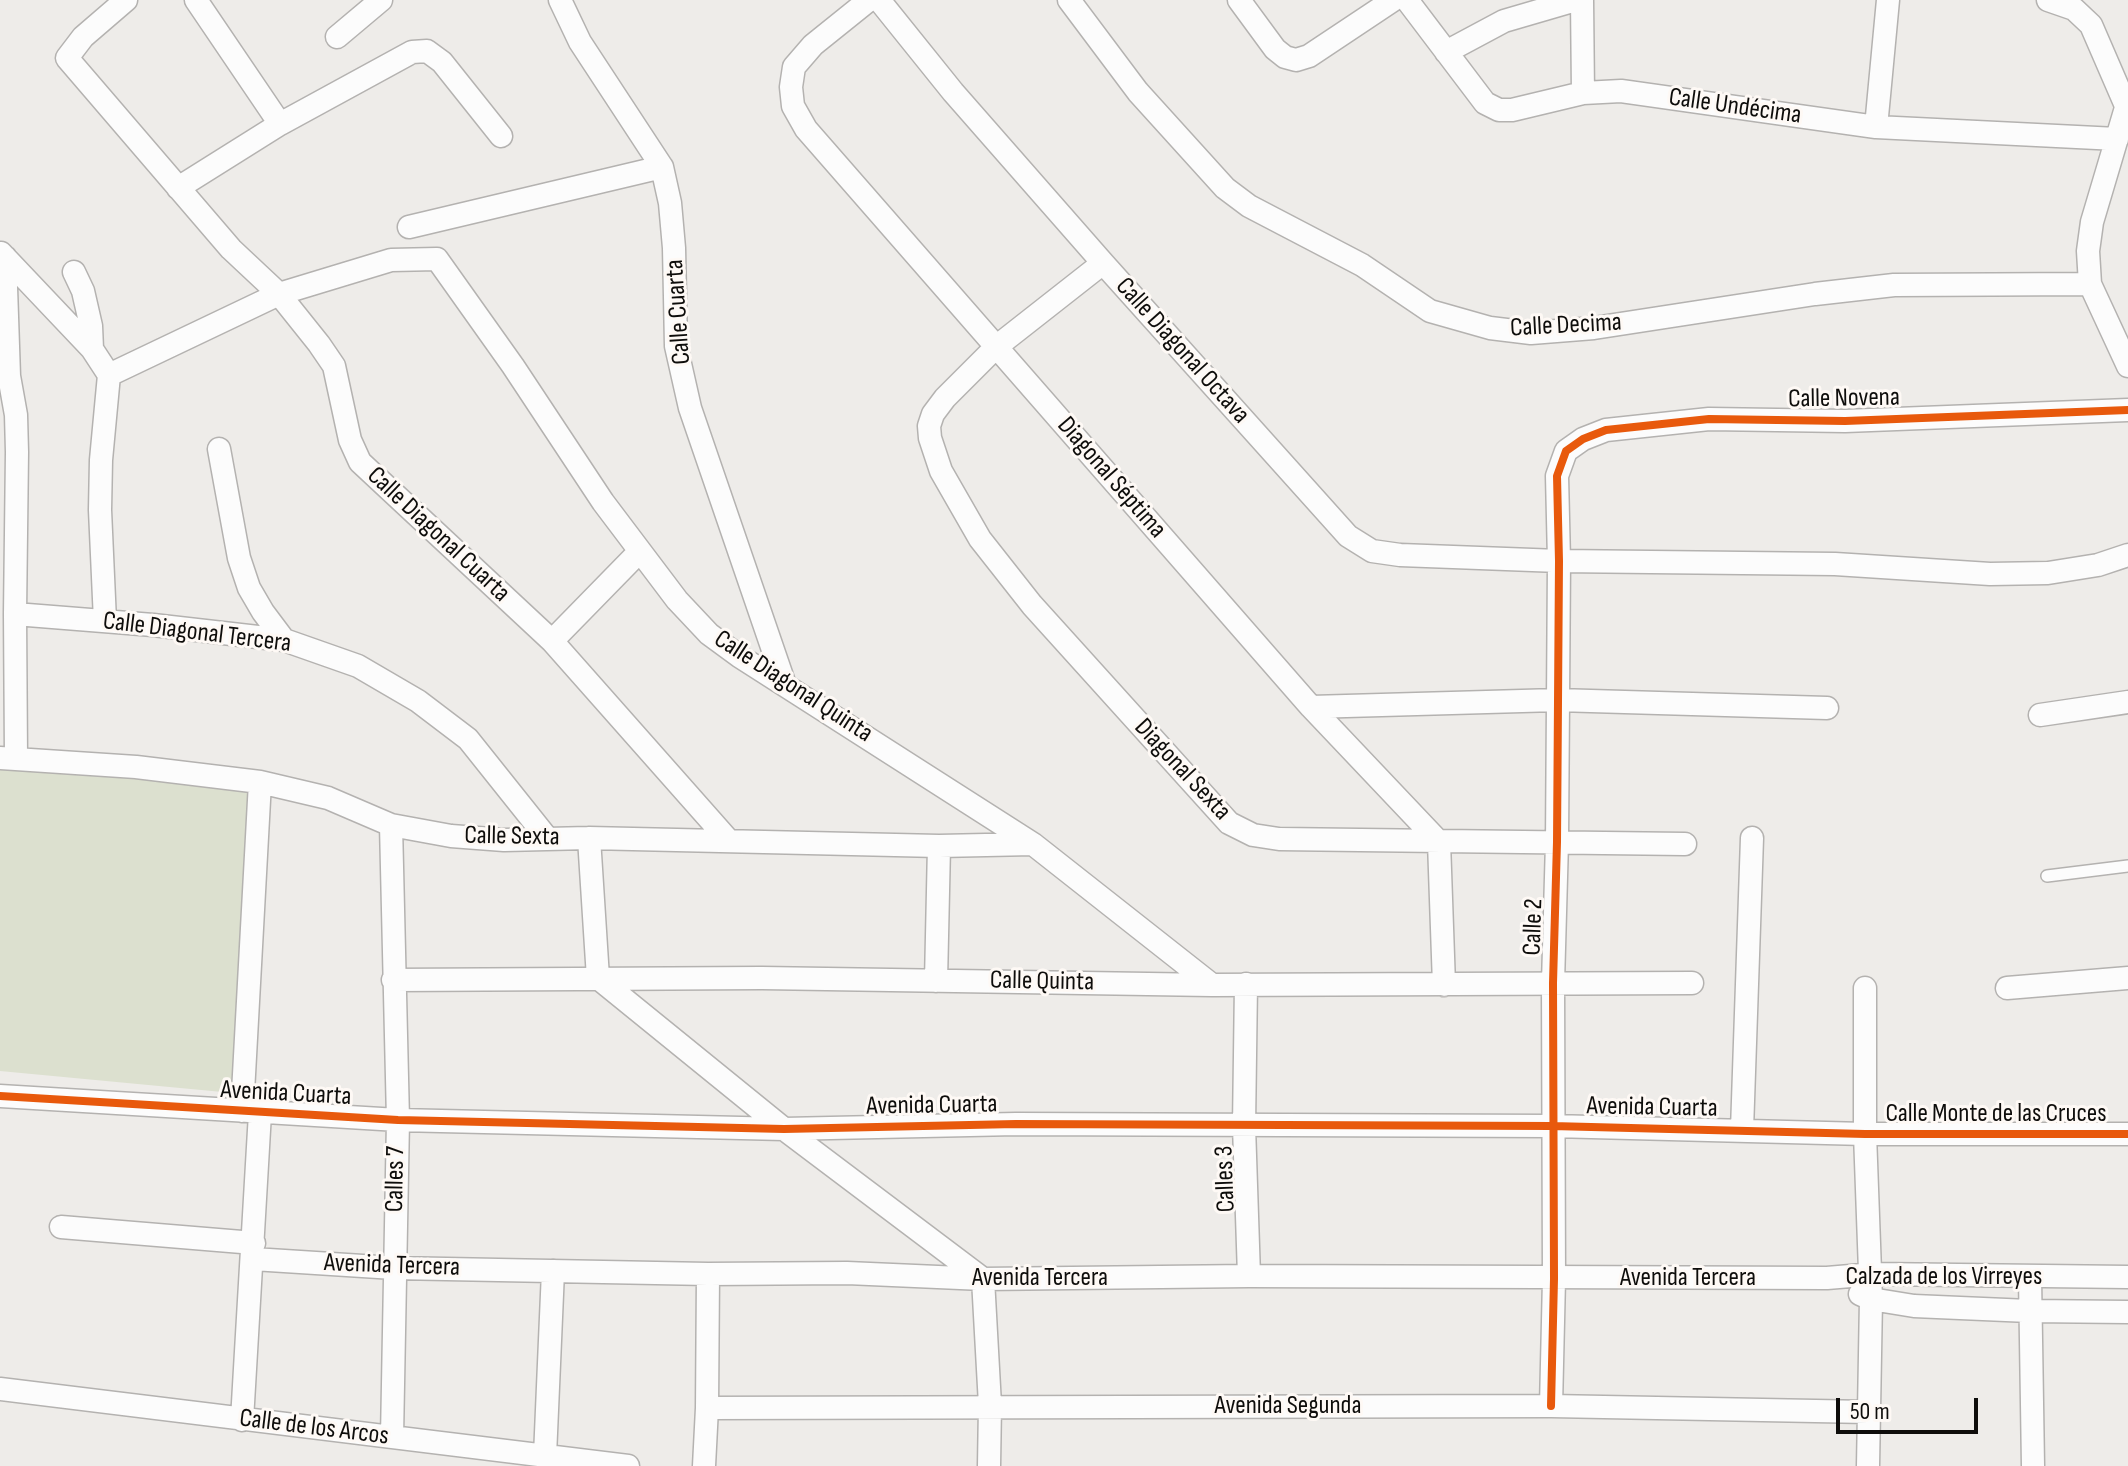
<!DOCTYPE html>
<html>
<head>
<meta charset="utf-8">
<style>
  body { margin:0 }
  #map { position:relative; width:2128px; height:1466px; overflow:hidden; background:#eeece9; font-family:"Sofia Sans Condensed",sans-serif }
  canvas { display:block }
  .scale { position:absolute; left:1836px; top:1398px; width:142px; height:36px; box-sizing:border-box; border:4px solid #0e0d0b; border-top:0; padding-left:10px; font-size:24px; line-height:28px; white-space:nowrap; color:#0e0d0b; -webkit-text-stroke:6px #fef9f5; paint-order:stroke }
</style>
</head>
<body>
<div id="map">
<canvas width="2128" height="1466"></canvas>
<div class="scale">50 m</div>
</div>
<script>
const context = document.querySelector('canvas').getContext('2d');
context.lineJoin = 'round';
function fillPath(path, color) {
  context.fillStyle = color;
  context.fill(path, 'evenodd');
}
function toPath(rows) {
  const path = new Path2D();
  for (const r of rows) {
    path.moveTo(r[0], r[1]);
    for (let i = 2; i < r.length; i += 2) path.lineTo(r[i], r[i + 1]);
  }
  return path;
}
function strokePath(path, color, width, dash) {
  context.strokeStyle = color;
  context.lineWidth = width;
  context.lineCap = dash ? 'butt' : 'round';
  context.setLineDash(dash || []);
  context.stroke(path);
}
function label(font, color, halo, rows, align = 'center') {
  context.font = font + ' "Sofia Sans Condensed",sans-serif';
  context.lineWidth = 6;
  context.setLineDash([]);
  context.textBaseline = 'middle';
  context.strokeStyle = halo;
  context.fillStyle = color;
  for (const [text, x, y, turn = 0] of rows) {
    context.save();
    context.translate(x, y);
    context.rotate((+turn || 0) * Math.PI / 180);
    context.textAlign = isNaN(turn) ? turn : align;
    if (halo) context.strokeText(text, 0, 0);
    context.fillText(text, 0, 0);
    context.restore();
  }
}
fillPath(toPath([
  [0,763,256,785,233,1093,0,1071]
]), '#dce0cf');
const lane = toPath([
  [2047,876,2128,866]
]);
const street = toPath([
  [126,0,83,37,67,58,231,249,279,294,319,344,334,366,350,440,360,462,552,641,729,841],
  [196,0,280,124],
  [560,0,580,42,662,167,670,203,674,248,676,346,690,408,785,685],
  [869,0,813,45,794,67,791,87,793,106,806,129,1311,707,1439,842,1444,985],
  [879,0,953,92,1103,263,1348,536,1372,551,1400,555,1559,561,1835,564,1990,574,2048,573,2098,565,2128,555],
  [1069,0,1138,92,1225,188,1249,206,1362,265,1430,311,1490,328,1531,333,1594,328,1815,294,1894,285,2090,284],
  [1239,0,1275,49,1285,57,1296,60,1309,56,1393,0],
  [1407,0,1485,103,1499,110,1512,110,1583,93,1621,91,1876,127,2117,139],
  [1582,0,1583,93],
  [2048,0,2074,9,2091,25,2127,108],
  [337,37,381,0],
  [1446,52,1504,21,1576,0],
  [2128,101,2092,222,2088,251,2090,284,2128,366],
  [1876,127,1888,0],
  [178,188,280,124,412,52,427,51,442,62,501,136],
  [409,227,662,167],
  [1,253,92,349,109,375],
  [5,257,9,376,16,415,17,452,15,614,16,757],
  [1103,263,996,347,945,398,933,414,929,426,930,438,941,471,980,539,1032,605,1229,823,1253,835,1279,839,1685,844],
  [74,272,83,291,91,326,92,349],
  [109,375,279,294,391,260,437,259,513,366,603,502,677,600,709,634,739,656,1033,844,1212,985],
  [219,449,239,558,249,588,263,612,284,640],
  [15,614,153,625,284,640,358,666,418,701,468,739,547,838],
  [105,621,100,510,101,460,109,375],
  [552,641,640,551],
  [1311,707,1557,700,1827,708],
  [2040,715,2128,702],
  [0,758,136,767,260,782,328,798,391,825,451,836,504,840,589,838,939,846,1033,844],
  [391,825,398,1120,392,1437],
  [589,838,598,978,784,1129,983,1279,990,1405,989,1466],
  [393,980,762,978,1212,985,1692,983],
  [936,981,939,846],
  [1246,984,1244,1126,1249,1276],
  [1865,988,1865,1134,1871,1299,1868,1466],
  [2007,988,2128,978],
  [0,1096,398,1120,784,1129,1016,1124,1552,1126,1865,1134,2128,1134],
  [242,1111,260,782],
  [1742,1130,1752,838],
  [61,1227,254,1243],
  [253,1259,394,1268,708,1274,847,1273,983,1279,1249,1276,1827,1278,1874,1274,2128,1277],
  [2030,1277,2033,1466],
  [1860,1294,1871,1299,1914,1306,2029,1311,2128,1312],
  [0,1389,628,1466],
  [1551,1406,1554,1279,1553,983,1557,842,1559,561,1557,476,1566,451,1583,439,1606,430,1709,419,1845,421,2128,410],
  [707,1408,1551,1406,1868,1412],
  [242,1420,260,1113],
  [545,1456,553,1271],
  [704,1466,707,1408,708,1274]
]);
strokePath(lane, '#b4b2b0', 14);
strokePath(street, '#b4b2b0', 25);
strokePath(lane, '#fcfcfc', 11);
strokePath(street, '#fcfcfc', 22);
strokePath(toPath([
  [0,1096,398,1120,784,1129,1016,1124,1552,1126,1865,1134,2128,1134],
  [1551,1406,1554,1279,1553,983,1557,842,1559,561,1557,476,1566,451,1583,439,1606,430,1709,419,1845,421,2128,410]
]), '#e8590c', 8);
label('26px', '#0e0d0b', '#fef9f5', [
  ["Calle Undécima",1735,107,8],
  ["Calle Cuarta",679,312,-94],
  ["Calle Decima",1566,326,-3],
  ["Calle Diagonal Octava",1182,351,48],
  ["Calle Novena",1844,399,-1],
  ["Diagonal Séptima",1111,478,49],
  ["Calle Diagonal Cuarta",438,535,43],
  ["Calle Diagonal Tercera",197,633,7],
  ["Calle Diagonal Quinta",793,687,33],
  ["Diagonal Sexta",1182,770,47],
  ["Calle Sexta",512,837,1],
  ["Calle 2",1534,927,-88],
  ["Calle Quinta",1042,982,1],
  ["Avenida Cuarta",286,1094,3],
  ["Avenida Cuarta",932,1106,-1],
  ["Avenida Cuarta",1652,1108,1],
  ["Calle Monte de las Cruces",1996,1114],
  ["Calles 7",396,1179,-89],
  ["Calles 3",1226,1179,-92],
  ["Avenida Tercera",392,1266,2],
  ["Calzada de los Virreyes",1944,1277],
  ["Avenida Tercera",1040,1278],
  ["Avenida Tercera",1688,1278],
  ["Avenida Segunda",1288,1406],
  ["Calle de los Arcos",314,1428,7]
]);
</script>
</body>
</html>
